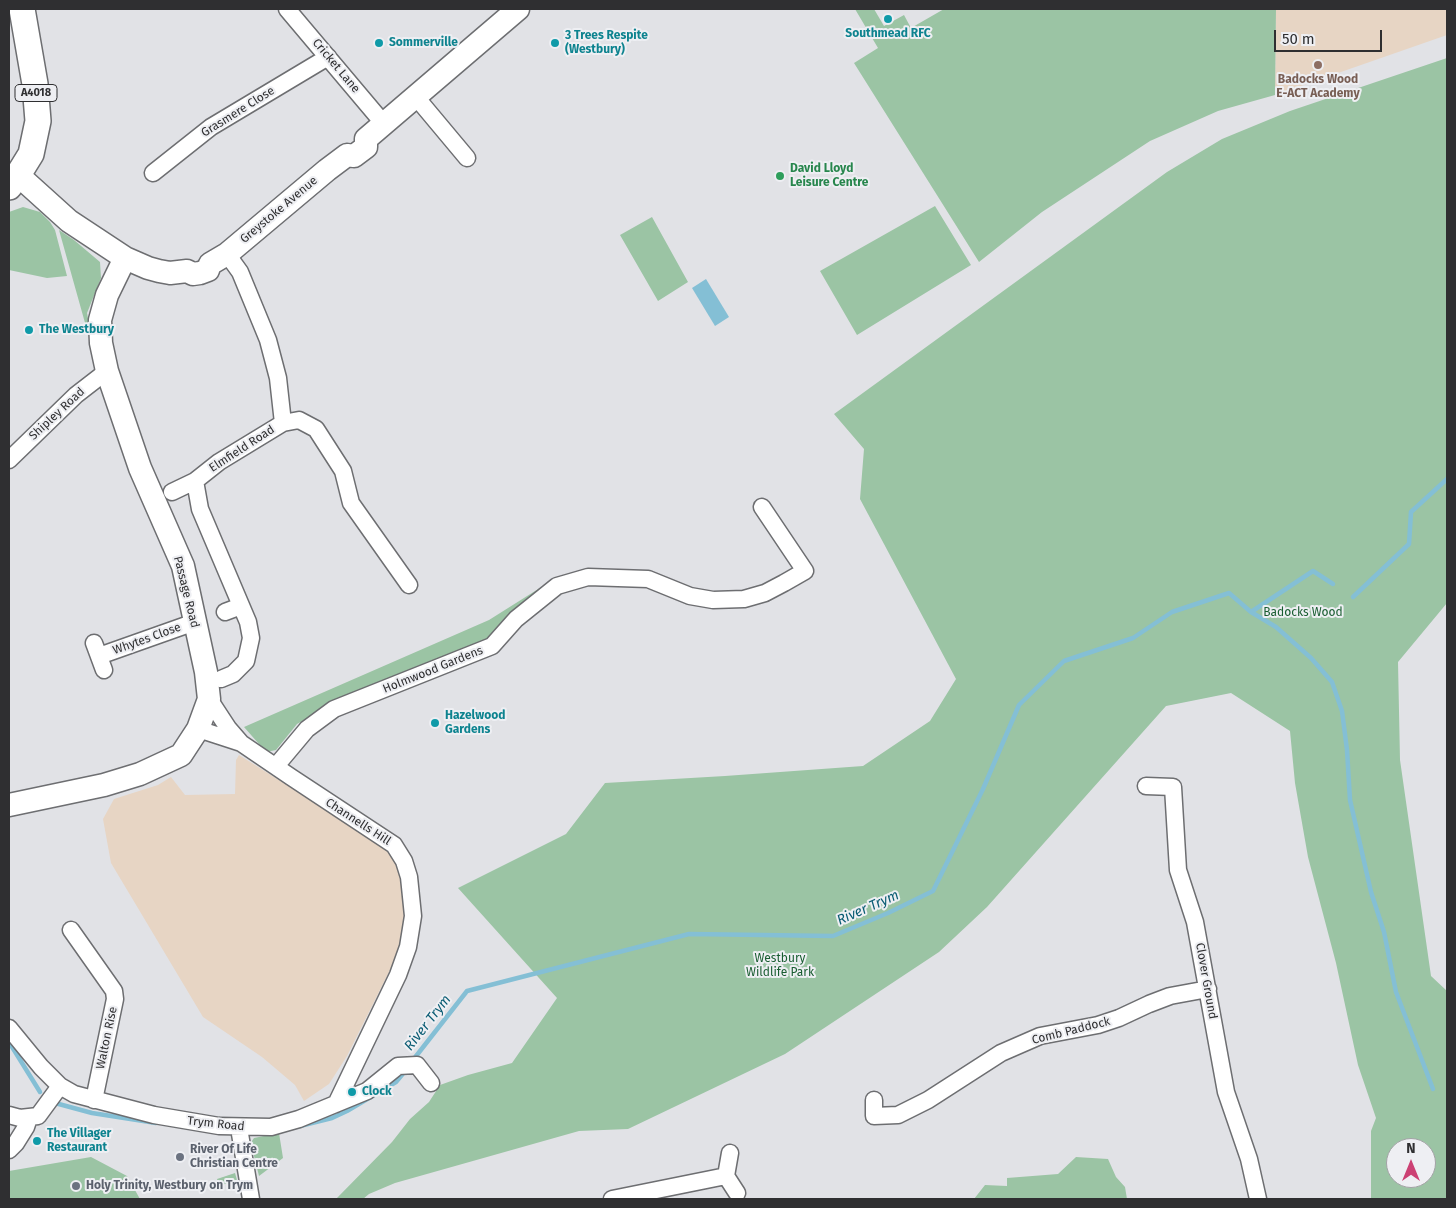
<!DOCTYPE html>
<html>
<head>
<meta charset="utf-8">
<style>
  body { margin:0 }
  #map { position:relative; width:1456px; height:1208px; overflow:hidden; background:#e1e2e6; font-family:"Fira Sans",sans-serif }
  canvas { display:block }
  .frame { position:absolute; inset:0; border:10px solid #2f2f31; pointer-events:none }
  .north { position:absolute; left:1386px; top:1138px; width:50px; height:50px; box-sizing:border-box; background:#eeeff3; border:1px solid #a2a2a5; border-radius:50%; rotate:0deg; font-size:14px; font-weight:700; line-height:20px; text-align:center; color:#2f2f31 }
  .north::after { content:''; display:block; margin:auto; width:18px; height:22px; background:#cc4174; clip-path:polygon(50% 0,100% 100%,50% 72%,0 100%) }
  .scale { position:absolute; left:1274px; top:30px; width:108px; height:22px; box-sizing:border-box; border:2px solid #2f2f31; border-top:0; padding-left:6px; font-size:15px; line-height:18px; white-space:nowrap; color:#2f2f31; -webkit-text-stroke:4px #eeeff3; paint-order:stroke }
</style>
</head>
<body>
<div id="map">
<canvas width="1456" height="1208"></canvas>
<div class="frame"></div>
<div class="north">N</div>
<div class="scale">50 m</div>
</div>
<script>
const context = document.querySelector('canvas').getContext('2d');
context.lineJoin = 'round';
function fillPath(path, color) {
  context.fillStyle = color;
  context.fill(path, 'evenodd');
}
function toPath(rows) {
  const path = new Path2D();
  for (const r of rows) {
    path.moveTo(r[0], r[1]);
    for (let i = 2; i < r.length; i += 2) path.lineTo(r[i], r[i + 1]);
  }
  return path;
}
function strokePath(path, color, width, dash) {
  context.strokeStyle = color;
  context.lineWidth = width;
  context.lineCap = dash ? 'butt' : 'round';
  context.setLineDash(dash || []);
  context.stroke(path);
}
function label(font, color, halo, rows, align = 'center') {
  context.font = font + ' "Fira Sans",sans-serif';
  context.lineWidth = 4;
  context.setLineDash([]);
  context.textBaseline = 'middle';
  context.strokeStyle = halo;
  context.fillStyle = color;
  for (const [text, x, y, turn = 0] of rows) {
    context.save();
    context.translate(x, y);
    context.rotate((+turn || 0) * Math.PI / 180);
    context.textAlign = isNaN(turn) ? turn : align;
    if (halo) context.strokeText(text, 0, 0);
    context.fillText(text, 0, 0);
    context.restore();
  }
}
fillPath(toPath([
  [1276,9,1447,9,1447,35,1275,95],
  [239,755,389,849,399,865,405,917,400,950,347,1056,329,1084,304,1101,295,1085,262,1057,203,1017,111,863,103,819,114,799,158,785,171,777,185,795,235,794,236,760]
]), '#e7d5c4');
fillPath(toPath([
  [855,9,874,9,884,26,904,15,911,28,944,9,1276,9,1275,95,1218,111,1150,141,1042,212,979,262,854,63,878,48],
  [1447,58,1447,603,1398,662,1400,760,1431,976,1447,991,1447,1199,1371,1199,1371,1131,1376,1118,1358,1065,1336,963,1308,857,1295,783,1290,731,1231,693,1166,706,987,907,939,952,785,1054,628,1129,579,1131,395,1183,369,1194,363,1199,336,1199,392,1142,410,1119,429,1102,440,1085,468,1075,512,1063,557,998,458,888,566,834,605,783,725,776,863,766,930,721,956,679,860,499,864,449,834,414,1167,172,1222,139,1290,111],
  [1396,1148,1426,1148,1426,1178,1396,1178],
  [935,206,971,265,857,335,820,271],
  [23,207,40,212,50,222,55,230,67,276,47,278,9,270,9,212],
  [652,217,688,282,658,301,620,235],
  [59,230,74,240,100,262,101,278,87,313,90,329,87,330],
  [543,586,489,641,337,702,297,724,276,750,266,752,244,727,489,620],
  [279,1133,283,1158,259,1176,251,1144,252,1141,254,1138],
  [91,1157,127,1176,140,1199,9,1199,9,1171],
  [1076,1157,1108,1159,1116,1177,1125,1187,1127,1199,974,1199,985,1185,1007,1186,1007,1178,1058,1174],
  [235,1173,237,1180,219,1186,217,1179]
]), '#9bc4a4');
fillPath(toPath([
  [706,279,729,317,715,326,692,288]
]), '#84bfd5');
strokePath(toPath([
  [1353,597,1409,544,1411,512,1447,479],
  [1251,612,1276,627,1311,658,1332,682,1342,711,1347,750,1350,800,1371,892,1384,932,1396,992,1433,1089],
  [9,1042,40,1092],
  [413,1060,467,991,689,934,833,936,888,913,933,891,983,789,1019,705,1064,661,1133,638,1172,612,1229,593,1251,612,1313,571,1333,584],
  [55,1103,92,1113,156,1123],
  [300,1126,332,1118,347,1111,396,1082,406,1070]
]), '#84bfd5', 4.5);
const street = toPath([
  [287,9,384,124],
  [416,97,467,158],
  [153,173,211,127,328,57],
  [227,254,240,272,268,340,278,378,283,423],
  [9,460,76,395,107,371],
  [195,481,200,509,248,622,251,638,246,661,233,674,221,679],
  [172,492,195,481,219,462,283,423,299,420,316,429,343,471,351,503,409,585],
  [225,612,241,606],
  [94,643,104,670],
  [99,656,195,622],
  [209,699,228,728,241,743,291,777,394,845,404,861,409,877,413,916,408,947,398,975,336,1104],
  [198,729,241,743],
  [276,766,307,729,334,709,492,646,516,619,557,586,588,577,648,579,690,596,713,600,744,599,765,593,784,583,805,571,762,507],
  [1146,786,1173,787,1178,870,1195,922,1226,1092,1249,1159,1258,1199],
  [71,930,114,991,115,999,94,1100],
  [9,1028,41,1067,60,1086,74,1094,154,1115,219,1126,271,1127,299,1119,367,1091,398,1066,417,1065,431,1083],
  [874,1100,874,1116,898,1115,928,1100,1001,1053,1040,1036,1098,1025,1119,1018,1149,1004,1170,996,1208,989],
  [9,1115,20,1118,38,1116,60,1086],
  [239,1128,251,1199],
  [9,1150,16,1143,26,1127,29,1118],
  [726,1176,737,1193],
  [612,1199,726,1176,730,1153]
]);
const secondary = toPath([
  [18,175,69,221,125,258,148,268,159,271,170,273,187,271,193,274,200,273,208,270,210,264,227,254,327,170,347,155,354,156,366,147,366,139,518,9],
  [9,805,104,785,140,774,181,755,198,729,209,699,206,672,183,566,140,468,107,371,101,343,100,320,107,295,125,258]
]);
const primary = toPath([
  [9,187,18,175,31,154,38,121,35,84,22,9]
]);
strokePath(street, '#6d6e71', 19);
strokePath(secondary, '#6d6e71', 25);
strokePath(primary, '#6d6e71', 28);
strokePath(street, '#fff', 16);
strokePath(secondary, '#fff', 22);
strokePath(primary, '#fff', 25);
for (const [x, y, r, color] of [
  [888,19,5,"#0f9aa8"],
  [379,43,5,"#0f9aa8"],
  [555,43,5,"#0f9aa8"],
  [1318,65,5,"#8d6e63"],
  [780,176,5,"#2e9e5b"],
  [29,330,5,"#0f9aa8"],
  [435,723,5,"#0f9aa8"],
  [352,1092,5,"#0f9aa8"],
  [37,1141,5,"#0f9aa8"],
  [180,1157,5,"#6b7280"],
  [76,1186,5,"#6b7280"]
]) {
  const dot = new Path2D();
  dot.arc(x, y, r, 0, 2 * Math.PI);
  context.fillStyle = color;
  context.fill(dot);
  strokePath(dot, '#eeeff3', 2);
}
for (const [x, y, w] of [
  [36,93,42]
]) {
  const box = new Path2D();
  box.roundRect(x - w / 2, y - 8.5, w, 17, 4);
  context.fillStyle = '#eeeff3';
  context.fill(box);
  strokePath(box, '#2f2f31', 1);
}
label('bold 11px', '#2f2f31', null, [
  ["A4018",36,93]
]);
label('bold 12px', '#0d838f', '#eeeff3', [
  ["Southmead RFC",888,34,"center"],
  ["3 Trees Respite",565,36],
  ["(Westbury)",565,50],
  ["Sommerville",389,43],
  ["The Westbury",39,330],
  ["Hazelwood",445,716],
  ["Gardens",445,730],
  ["Clock",362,1092],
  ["The Villager",47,1134],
  ["Restaurant",47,1148]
], 'left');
label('12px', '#2f2f31', '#eeeff3', [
  ["Cricket Lane",336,66,50],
  ["Grasmere Close",238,112,-32],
  ["Greystoke Avenue",279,210,-40],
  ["Shipley Road",57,414,-43],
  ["Elmfield Road",242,449,-33],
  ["Passage Road",186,592,76],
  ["Whytes Close",147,639,-20],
  ["Holmwood Gardens",433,670,-22],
  ["Channells Hill",358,822,33],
  ["Clover Ground",1206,981,80],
  ["Comb Paddock",1071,1031,-14],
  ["Walton Rise",107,1038,-78],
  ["Trym Road",216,1124,6]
]);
label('bold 12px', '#785e54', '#eeeff3', [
  ["Badocks Wood",1318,80],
  ["E-ACT Academy",1318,94]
]);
label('bold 12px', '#27864d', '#eeeff3', [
  ["David Lloyd",790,169],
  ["Leisure Centre",790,183]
], 'left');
label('12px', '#195d31', '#eeeff3', [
  ["Badocks Wood",1303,613],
  ["Westbury",780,959],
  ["Wildlife Park",780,973]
]);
label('bold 12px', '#5b616d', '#eeeff3', [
  ["River Of Life",190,1150],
  ["Christian Centre",190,1164],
  ["Holy Trinity, Westbury on Trym",86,1186]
], 'left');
label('italic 14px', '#0a5c73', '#eeeff3', [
  ["River Trym",868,908,-24],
  ["River Trym",428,1023,-52]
]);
</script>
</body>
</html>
